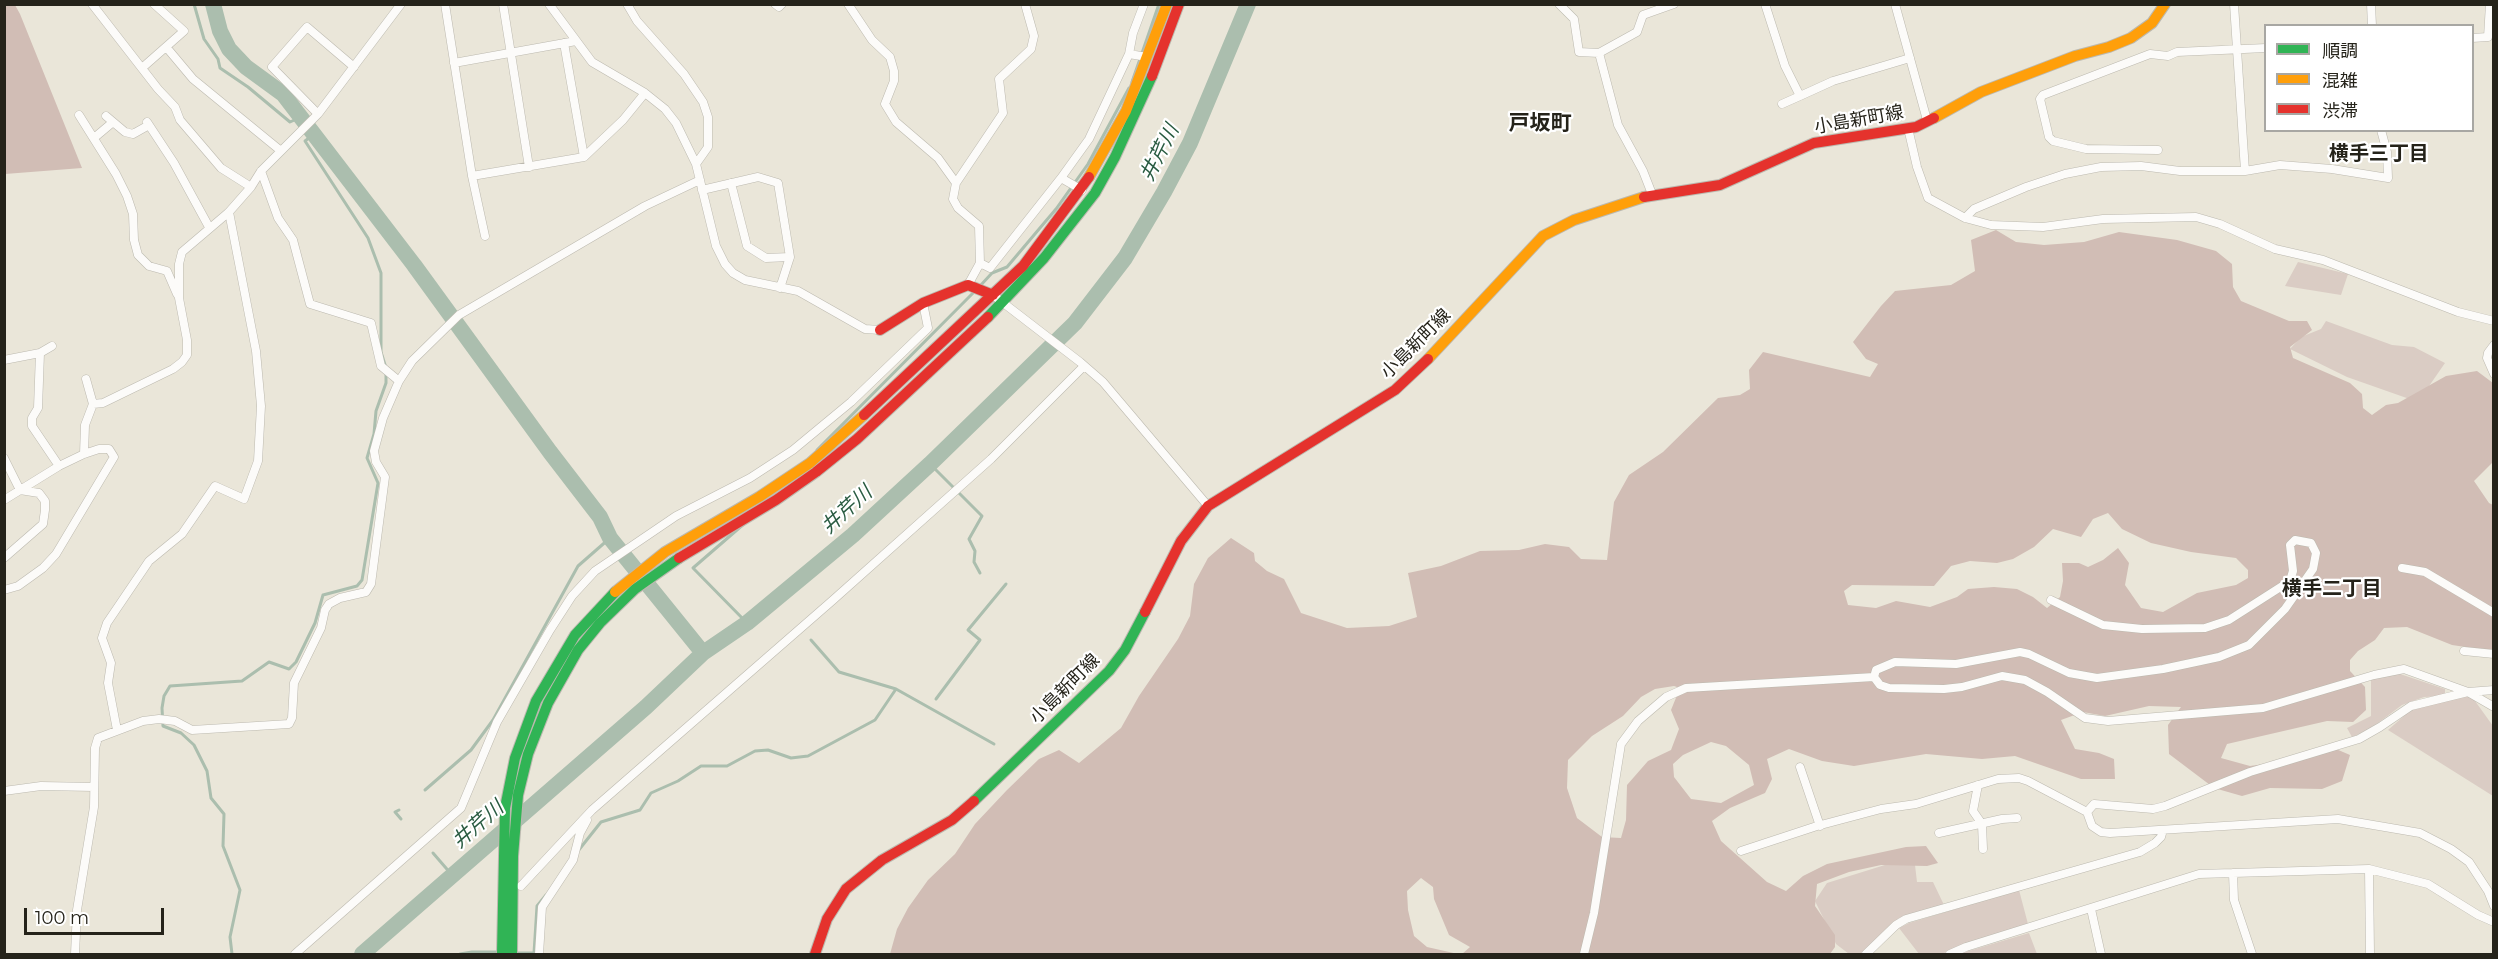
<!DOCTYPE html>
<html>
<head>
<meta charset="utf-8">
<style>
  body { margin:0 }
  #map { position:relative; width:2498px; height:959px; overflow:hidden; background:#eae6d9; font-family:Montserrat,"Noto Sans JP",sans-serif }
  canvas { display:block }
  .frame { position:absolute; inset:0; border:6px solid #25231a; pointer-events:none }
  .legend { position:absolute; left:2264px; top:24px; width:210px; height:108px; box-sizing:border-box; background:#fff; border:2px solid #a8a7a3; margin:0; padding:8px 10px; list-style:none; font-size:18px; color:#25231a }
  .legend li { display:flex; align-items:center; gap:12px; height:30px }
  .legend b { width:30px; border:2px solid #a8a7a3 }
  .scale { position:absolute; left:24px; top:908px; width:140px; height:27px; box-sizing:border-box; border:3px solid #25231a; border-top:0; padding-left:8px; font-size:18px; line-height:21px; white-space:nowrap; color:#25231a; -webkit-text-stroke:4px #fff; paint-order:stroke }
</style>
</head>
<body>
<div id="map">
<canvas width="2498" height="959"></canvas>
<div class="frame"></div>
<ul class="legend">
<li><b style="height:8px;background:#30b455"></b>順調</li>
<li><b style="height:8px;background:#ff9f0a"></b>混雑</li>
<li><b style="height:8px;background:#e5322d"></b>渋滞</li>
</ul>
<div class="scale">100 m</div>
</div>
<script>
const context = document.querySelector('canvas').getContext('2d');
context.lineJoin = 'round';
function fillPath(path, color) {
  context.fillStyle = color;
  context.fill(path, 'evenodd');
}
function toPath(rows) {
  const path = new Path2D();
  for (const r of rows) {
    path.moveTo(r[0], r[1]);
    for (let i = 2; i < r.length; i += 2) path.lineTo(r[i], r[i + 1]);
  }
  return path;
}
function strokePath(path, color, width, dash) {
  context.strokeStyle = color;
  context.lineWidth = width;
  context.lineCap = dash ? 'butt' : 'round';
  context.setLineDash(dash || []);
  context.stroke(path);
}
function label(font, color, halo, rows, align = 'center') {
  context.font = font + ' Montserrat,"Noto Sans JP",sans-serif';
  context.lineWidth = 4.5;
  context.setLineDash([]);
  context.textBaseline = 'middle';
  context.strokeStyle = halo;
  context.fillStyle = color;
  for (const [text, x, y, turn = 0] of rows) {
    context.save();
    context.translate(x, y);
    context.rotate((+turn || 0) * Math.PI / 180);
    context.textAlign = isNaN(turn) ? turn : align;
    if (halo) context.strokeText(text, 0, 0);
    context.fillText(text, 0, 0);
    context.restore();
  }
}
fillPath(toPath([
  [2298,262,2348,274,2341,295,2285,286],
  [2326,321,2392,345,2414,347,2445,363,2418,402,2347,377,2290,349,2301,337,2321,329],
  [2397,673,2445,689,2445,696,2424,697,2402,705,2370,729,2352,737,2347,728,2371,716,2371,679],
  [2470,694,2493,726,2493,796,2388,730,2412,709],
  [1901,860,1915,865,1917,882,1933,882,1944,905,1899,918,1860,954,1849,954,1836,944,1815,901,1827,883],
  [2019,890,2028,924,1941,954,1919,954,1899,928,1909,923],
  [2029,933,2037,954,1960,954,1972,950]
]), '#daccc4');
fillPath(toPath([
  [5,4,15,5,20,14,82,168,5,174],
  [1996,230,2016,242,2044,245,2084,242,2119,232,2177,240,2216,251,2232,264,2233,287,2241,301,2289,321,2307,321,2312,330,2290,347,2293,358,2350,383,2362,394,2363,408,2372,415,2386,405,2398,403,2446,376,2477,371,2493,383,2493,462,2474,481,2489,503,2493,505,2493,651,2452,645,2407,627,2384,628,2375,640,2358,651,2350,660,2350,671,2365,687,2366,710,2353,722,2327,721,2227,744,2221,758,2250,766,2308,758,2336,749,2350,755,2342,781,2322,789,2270,788,2242,796,2214,788,2169,754,2168,725,2181,707,2149,706,2105,716,2083,712,2061,720,2075,749,2099,753,2114,759,2115,779,2081,779,2015,756,1982,759,1926,754,1854,766,1822,761,1789,749,1767,759,1772,779,1765,793,1730,808,1712,821,1721,841,1767,882,1786,891,1803,876,1827,864,1906,847,1926,846,1938,863,1927,866,1881,865,1849,872,1817,884,1815,906,1835,935,1835,947,1830,954,1462,954,1470,947,1449,935,1434,899,1433,887,1421,878,1407,891,1408,910,1414,936,1427,947,1458,954,890,954,897,929,908,908,928,880,955,854,975,824,1007,790,1039,759,1059,750,1079,763,1121,728,1139,696,1178,639,1190,616,1194,584,1208,558,1231,538,1254,553,1255,561,1267,571,1284,579,1301,613,1347,628,1389,626,1417,617,1408,573,1441,566,1480,551,1519,550,1545,544,1569,547,1581,559,1607,560,1614,502,1629,475,1663,452,1718,398,1740,395,1750,389,1749,370,1763,352,1870,377,1878,364,1866,359,1853,342,1881,306,1895,291,1951,285,1975,271,1971,240],
  [2108,513,2122,529,2151,543,2191,552,2236,558,2248,570,2248,578,2236,585,2197,593,2163,612,2141,608,2125,585,2129,563,2118,548,2103,560,2088,567,2079,563,2062,563,2063,581,2060,597,2047,608,2033,597,2017,589,1994,587,1968,589,1957,597,1930,607,1896,601,1876,608,1848,605,1844,591,1852,585,1934,586,1951,566,1970,561,1997,563,2013,559,2034,547,2053,529,2081,537,2093,519],
  [1674,686,1680,688,1671,710,1679,729,1671,750,1648,761,1627,785,1626,820,1621,838,1602,837,1577,818,1567,788,1568,760,1592,736,1623,716,1641,697,1655,689],
  [1711,742,1726,746,1749,765,1754,785,1721,803,1691,799,1674,777,1673,764,1683,755]
]), '#d1bdb5');
strokePath(toPath([
  [194,4,204,39,218,59,220,68,248,87,290,122,301,117],
  [1132,82,1159,4],
  [980,286,992,273,1007,267,1056,209,1088,164,1129,88],
  [817,450,975,291],
  [930,464,982,516,969,539,975,551,974,562,980,573],
  [745,523,693,568,747,623],
  [811,640,839,672,896,689],
  [936,699,980,640,968,630,1006,584],
  [425,790,471,750,493,720,578,566,610,538],
  [399,810,395,812,401,819],
  [578,851,601,822,640,810,651,793,678,781,701,766,727,766,755,751,768,750,791,758,808,756,875,720,896,689,994,744],
  [433,853,452,875],
  [515,953,534,953,537,906,546,895],
  [232,954,230,937,240,890,223,846,224,814,211,798,207,771,194,745,181,733,163,726,162,708,164,696,170,686,242,681,269,662,289,669,296,662,315,623,323,595,357,586,362,580,378,483,367,458,374,434,376,411,386,383,386,368,381,352,381,273,368,238,305,141,313,135],
  [460,954,472,952,500,952]
]), '#abbeae', 3);
strokePath(toPath([
  [213,4,220,31,229,49,246,67,283,94,414,265,550,452,600,517,610,538,703,653],
  [362,954,646,707,703,653,747,623,853,535,930,464,1075,323,1125,258,1164,192,1190,143,1248,4]
]), '#abbeae', 16);
const street = toPath([
  [92,4,158,89,175,107,180,120,221,168,251,187],
  [445,4,472,176,485,236],
  [503,4,529,167],
  [549,4,592,62,645,93,665,109,676,123,696,164,716,246,725,264,733,273,745,280,798,291,865,329,880,330],
  [627,4,637,21,684,74,703,102,708,117,708,147,696,164],
  [775,4,779,7,782,4],
  [848,4,872,40,890,57,894,71,894,81,885,104,896,122,938,158,956,183],
  [1559,4,1574,19,1579,52,1599,53,1637,32,1643,15,1674,4],
  [1765,4,1785,66,1800,96,1782,104],
  [1895,4,1927,120],
  [2234,4,2245,171],
  [2371,4,2372,26],
  [2472,38,2488,37,2490,4],
  [564,43,584,157],
  [167,48,193,79,281,151],
  [1599,53,1618,125,1643,171,1652,194],
  [1129,54,1147,57],
  [454,63,576,41],
  [142,68,184,31,154,4],
  [1800,96,1833,81,1910,58],
  [318,114,272,67,307,27,354,67],
  [79,115,116,174,127,196,133,214,134,240,138,255,149,266,167,271,177,294],
  [106,116,125,132,133,134,149,125],
  [147,122,174,163,209,227],
  [1908,128,1917,167,1928,198,1965,218,1991,225,2043,227,2103,219,2196,217,2220,224,2275,249,2323,260,2458,312,2494,321],
  [94,138,113,122],
  [2158,150,2086,149,2053,141,2049,137,2040,99,2043,95,2150,54,2168,56,2177,52,2266,48],
  [261,171,278,218,293,240,310,304,371,323,381,366,399,381],
  [472,176,584,157,623,120,645,93],
  [1061,178,1082,190],
  [731,183,747,246,766,258,790,257],
  [702,190,758,177,778,183,790,257,780,288],
  [1965,218,1974,209,2026,187,2065,174,2101,167,2141,166,2180,171,2245,171,2280,165,2332,169,2388,178,2387,152,2381,130],
  [980,263,990,268,1061,178,1089,139,1129,54,1133,33,1144,4],
  [968,285,980,263,979,226,958,208,953,199,956,183,1003,113,999,79,1031,49,1034,36,1025,4],
  [993,295,1080,362,1103,382,1208,506],
  [2494,345,2488,353,2487,358,2494,374],
  [40,353,38,408,32,418,32,426,59,466],
  [4,360,40,353,52,346],
  [86,379,93,404],
  [84,454,85,425,93,404,103,403,173,369,182,362,187,355,187,340,179,298,179,264,182,252,229,212,251,187,261,171,318,114,401,4],
  [4,458,20,490,39,493,45,501,45,510,43,524,4,558],
  [4,500,59,466,84,454,99,449,109,449,114,457,56,554,43,568,18,586,4,590],
  [2402,568,2425,572,2494,613],
  [2051,600,2103,625,2142,629,2205,628,2229,620,2290,581,2293,571,2290,545,2295,540,2311,543,2316,553,2313,569,2285,609,2249,645,2219,657,2163,669,2097,678,2069,673,2029,654,2020,652,1956,664,1895,662,1876,670,1874,677,1880,685,1889,688,1944,689,1962,687,2002,676,2025,680,2047,692,2085,718,2108,721,2263,708,2374,675,2404,669,2468,692,2494,707],
  [2464,651,2494,654],
  [2494,690,2468,692,2411,706,2380,727,2359,739,2250,772,2165,806,2153,809,2094,804,2087,812,2092,826,2101,832,2110,833,2338,819,2420,833,2451,849,2469,862,2488,891,2494,906],
  [117,730,108,683,111,663,102,638,107,623,149,561,182,534,215,486,244,499,258,461,261,406,256,351,229,212],
  [1800,767,1820,826],
  [1978,785,1973,811,1982,824,1983,849],
  [4,791,41,786,94,787],
  [1939,833,2002,819,2017,818],
  [1741,851,1817,826,1881,809,1916,804,1998,779,2019,778,2028,781,2087,812],
  [2369,869,2370,954],
  [2233,873,2234,900,2252,954],
  [521,886,592,810,833,600,991,459,1084,366],
  [2091,909,2101,954],
  [75,954,77,910,94,807,95,748,98,738,143,721,159,719,175,721,192,730,289,724,292,718,294,683,321,628,325,610,329,604,340,598,366,592,371,584,385,477,376,462,374,451,383,418,399,381,412,361,459,315,645,206,700,180],
  [295,954,461,808,497,722,550,630,572,596,595,571,676,516,750,478,793,450,851,402,928,328,923,303],
  [539,954,542,907,573,860,580,833,587,820],
  [1584,954,1594,913,1621,744,1638,721,1666,697,1686,688,1874,677],
  [1866,954,1896,925,1906,919,2140,852,2155,843,2161,837,2163,830],
  [1950,954,1966,947,2199,874,2369,869,2428,884,2478,915,2494,922]
]);
const fast = toPath([
  [988,317,1044,258,1095,193,1115,157,1152,76],
  [974,801,1109,671,1125,650,1145,612],
  [502,954,505,808,515,758,536,701,575,635,615,592],
  [512,954,513,856,518,795,528,754,548,703,578,650,600,623,635,589,679,558]
]);
const slow = toPath([
  [1934,118,1981,92,2075,56,2109,47,2131,38,2152,23,2165,4],
  [1089,177,1126,111,1167,4],
  [1428,359,1543,236,1574,220,1644,197],
  [615,592,665,552,759,497,810,463,864,415]
]);
const jam = toPath([
  [1152,76,1179,4],
  [1644,197,1720,185,1814,143,1916,127,1934,118],
  [880,330,923,303,968,285,993,295],
  [864,415,1023,266,1089,177],
  [679,558,776,500,816,472,857,439,988,317],
  [1145,612,1181,541,1208,506,1395,390,1428,359],
  [815,954,827,919,846,889,882,860,952,820,974,801]
]);
strokePath(street, '#bcb9af', 9);
strokePath(fast, '#bcb9af', 12);
strokePath(slow, '#bcb9af', 12);
strokePath(jam, '#bcb9af', 12);
strokePath(street, '#fcfbf9', 8);
strokePath(fast, '#30b455', 10);
strokePath(slow, '#ff9f0a', 10);
strokePath(jam, '#e5322d', 10);
label('18px', '#25231a', '#fff', [
  ["小島新町線",1859,120,-10],
  ["小島新町線",1416,344,-45],
  ["小島新町線",1065,689,-45]
]);
label('italic 20px', '#295b41', '#fff', [
  ["井芹川",1160,153,-63],
  ["井芹川",847,510,-42],
  ["井芹川",478,825,-41]
]);
label('bold 20px', '#25231a', '#fff', [
  ["横手三丁目",2379,154],
  ["横手二丁目",2332,589]
]);
label('bold 21px', '#25231a', '#fff', [
  ["戸坂町",1540,124]
]);
</script>
</body>
</html>
